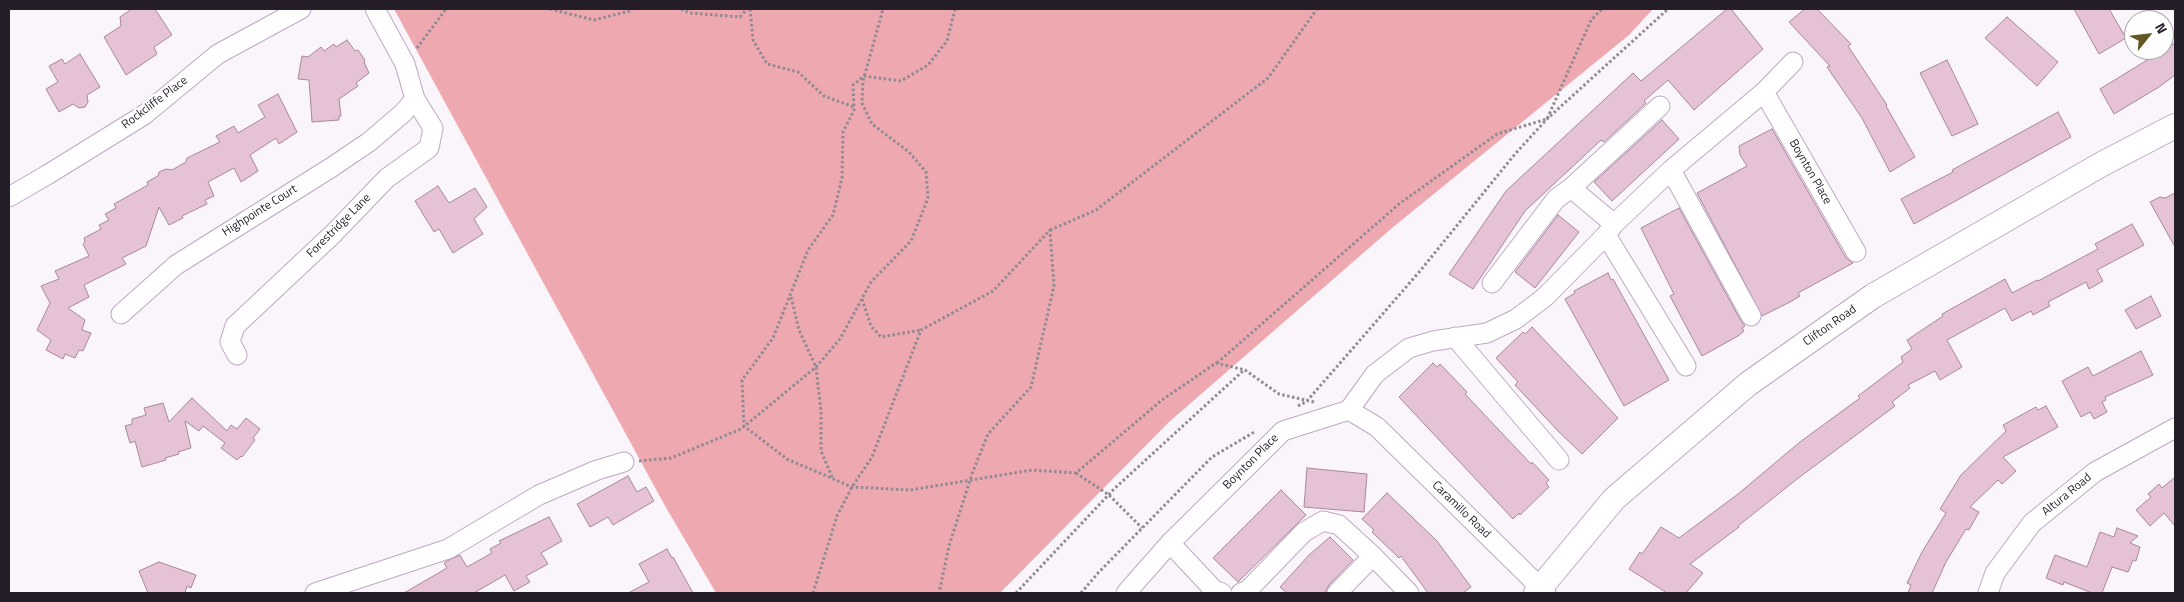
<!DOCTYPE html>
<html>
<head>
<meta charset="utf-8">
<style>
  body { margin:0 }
  #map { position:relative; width:2184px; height:602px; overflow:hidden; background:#faf5fb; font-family:"Titillium Web",sans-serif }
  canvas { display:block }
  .frame { position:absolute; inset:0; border:10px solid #251d28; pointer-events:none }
  .north { position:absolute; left:2124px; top:10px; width:50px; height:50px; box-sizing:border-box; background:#fff; border:1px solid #a8a5a9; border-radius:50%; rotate:61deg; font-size:14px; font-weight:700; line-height:20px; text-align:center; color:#251d28 }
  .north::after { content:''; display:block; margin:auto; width:18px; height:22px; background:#635724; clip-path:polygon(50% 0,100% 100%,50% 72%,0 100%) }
</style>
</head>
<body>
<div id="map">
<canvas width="2184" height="602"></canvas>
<div class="frame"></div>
<div class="north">N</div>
</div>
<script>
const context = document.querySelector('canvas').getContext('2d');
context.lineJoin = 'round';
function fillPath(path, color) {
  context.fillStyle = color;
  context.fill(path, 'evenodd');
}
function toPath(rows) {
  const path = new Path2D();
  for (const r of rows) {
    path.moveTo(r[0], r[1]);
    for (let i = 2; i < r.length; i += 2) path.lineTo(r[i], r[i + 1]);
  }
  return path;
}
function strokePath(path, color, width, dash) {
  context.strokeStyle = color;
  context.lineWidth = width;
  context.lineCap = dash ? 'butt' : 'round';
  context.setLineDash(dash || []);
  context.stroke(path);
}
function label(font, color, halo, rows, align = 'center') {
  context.font = font + ' "Titillium Web",sans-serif';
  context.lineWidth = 4.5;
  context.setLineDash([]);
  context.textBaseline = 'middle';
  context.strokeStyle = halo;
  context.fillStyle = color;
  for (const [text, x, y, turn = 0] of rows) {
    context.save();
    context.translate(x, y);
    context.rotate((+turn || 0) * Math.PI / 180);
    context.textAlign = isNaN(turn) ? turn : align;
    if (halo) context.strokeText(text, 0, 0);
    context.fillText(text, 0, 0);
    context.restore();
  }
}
fillPath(toPath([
  [394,9,1653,9,1629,35,1392,228,1169,422,1000,593,716,593,664,504]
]), '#eea9b0');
const building = toPath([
  [132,9,155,9,172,35,154,47,157,54,126,75,104,37,121,26,120,17,132,9],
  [1727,9,1731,9,1763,49,1694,110,1668,80,1644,101,1646,103,1604,142,1601,140,1525,211,1473,289,1449,274,1506,191,1633,73,1641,81,1727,9],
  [1805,9,1817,9,1851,44,1848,46,1887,105,1886,106,1915,157,1890,172,1862,118,1827,67,1830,66,1789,22,1805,9],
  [2074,9,2109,9,2126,38,2099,54,2074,9],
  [2007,17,2058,62,2037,86,1985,38,2007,17],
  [347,40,355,51,358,50,365,60,364,62,369,73,356,83,358,86,339,99,341,116,339,116,339,120,312,122,309,80,298,79,302,56,308,57,321,47,324,51,334,44,336,47,347,40],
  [2175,43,2175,75,2159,87,2114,114,2100,89,2175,43],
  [80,54,100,87,87,95,88,102,85,107,79,108,73,104,59,112,46,89,58,82,49,66,62,59,65,64,80,54],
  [1947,60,1978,124,1952,136,1920,73,1947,60],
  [278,94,297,132,279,144,276,138,250,155,258,171,241,182,234,168,208,182,214,196,205,200,207,204,182,216,183,218,169,225,159,207,146,246,122,258,126,264,84,285,89,297,68,308,85,320,82,330,91,333,83,351,79,350,75,358,65,354,63,359,46,350,51,340,37,330,50,303,41,286,59,279,55,271,89,256,83,244,85,242,84,238,101,229,99,225,109,220,105,214,116,208,114,204,148,185,147,182,158,176,159,172,166,169,172,170,186,162,187,158,220,142,216,136,234,126,238,133,265,117,258,105,278,94],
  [2058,112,2071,137,1914,224,1901,199,1953,172,1952,170,2058,112],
  [1662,120,1679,139,1612,201,1594,182,1662,120],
  [1772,129,1846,258,1853,263,1798,293,1800,296,1790,302,1762,316,1697,193,1747,166,1740,155,1739,146,1772,129],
  [438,186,449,203,475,188,487,207,474,219,483,234,453,253,439,229,434,232,415,201,438,186],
  [2175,193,2175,247,2150,202,2160,197,2165,198,2175,193],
  [1679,208,1741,321,1745,326,1742,328,1744,331,1738,336,1702,356,1670,296,1674,294,1641,228,1679,208],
  [1558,215,1579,232,1535,288,1515,272,1558,215],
  [2132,224,2144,245,2097,270,2103,281,2089,289,2086,282,2048,302,2050,306,2033,315,2031,311,2012,321,2005,308,1947,340,1962,367,1940,380,1935,371,1908,385,1910,388,1892,402,1895,406,1797,479,1738,526,1739,527,1690,564,1703,573,1686,593,1667,593,1629,569,1640,552,1642,554,1661,527,1679,538,1738,494,1800,442,1860,398,1858,396,1903,362,1901,357,1912,349,1907,340,1943,316,1942,314,2005,279,2012,293,2037,280,2038,281,2098,249,2095,244,2132,224],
  [1608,273,1611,280,1613,279,1669,380,1624,406,1565,299,1575,293,1574,291,1608,273],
  [2151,296,2161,316,2136,329,2125,310,2151,296],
  [1532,327,1618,418,1582,454,1559,432,1515,385,1518,382,1496,358,1523,332,1525,334,1532,327],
  [2141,351,2153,375,2105,397,2106,400,2102,402,2107,412,2094,419,2090,412,2081,417,2062,381,2088,367,2093,376,2141,351],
  [1433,363,1437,367,1440,364,1467,392,1465,394,1531,464,1532,462,1549,480,1546,483,1549,487,1520,515,1519,513,1513,519,1399,397,1433,363],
  [192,398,227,431,231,425,237,429,246,418,260,429,253,438,255,440,242,457,241,456,237,460,221,448,225,443,203,426,199,431,185,421,191,448,178,452,179,454,165,458,166,460,142,467,135,441,130,443,125,426,132,424,132,419,146,415,144,408,163,403,169,422,192,398],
  [2046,406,2058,427,2003,457,2016,471,2002,484,1998,480,1970,507,1979,512,1969,530,1966,529,1946,562,1932,593,1908,593,1911,585,1907,583,1922,552,1946,513,1940,509,1961,475,2006,431,2003,425,2036,407,2038,410,2046,406],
  [1307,468,1367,474,1364,512,1304,507,1307,468],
  [628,476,637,492,646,487,654,501,613,525,608,517,590,527,577,504,628,476],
  [2175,477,2175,526,2164,513,2150,526,2136,510,2151,497,2148,494,2159,484,2162,488,2175,477],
  [1281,490,1306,515,1238,582,1213,558,1281,490],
  [1387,493,1437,541,1471,587,1463,593,1428,593,1401,556,1399,558,1372,532,1374,530,1362,519,1387,493],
  [549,517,562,541,541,553,548,564,526,576,530,582,514,591,505,575,474,593,404,593,447,568,444,563,447,561,460,555,467,567,492,553,490,549,501,543,499,541,549,517],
  [2117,528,2138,536,2130,543,2140,547,2136,561,2133,560,2128,572,2112,567,2102,593,2092,593,2064,582,2063,585,2046,578,2055,555,2087,567,2100,532,2114,537,2117,528],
  [1330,537,1353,560,1329,585,1325,593,1287,593,1280,587,1309,555,1330,537],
  [667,549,672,558,673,557,693,593,628,593,649,582,639,564,667,549],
  [159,562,196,575,191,588,187,586,185,593,148,593,139,571,159,562]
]);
fillPath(building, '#e5c2d5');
strokePath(building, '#a88799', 1);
const minor = toPath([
  [1764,92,1856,252],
  [1671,170,1751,316],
  [1571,188,1660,106],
  [9,197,47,175,144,115,218,54,301,9],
  [1606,235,1686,366],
  [1492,283,1556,199,1571,188,1614,224],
  [121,314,176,265,332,167,369,142,403,113,415,99,405,64,375,9],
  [1455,337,1559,460],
  [237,355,230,342,235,326,333,234,387,178,429,148,433,128,415,99],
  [1349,410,1375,374,1409,348,1433,341,1487,333,1516,319,1545,297,1606,235,1614,224,1671,170,1764,92,1793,62],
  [1170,543,1214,590,1222,593],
  [315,593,448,549,539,495,597,470,624,462],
  [1126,593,1170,543,1283,431,1349,410,1377,427,1546,593],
  [1241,593,1248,590,1304,532,1323,521,1339,525,1373,556,1409,593],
  [1337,593,1373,556],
  [1988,593,1995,573,2032,523,2095,472,2175,428]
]);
const major = toPath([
  [1536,593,1614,499,1748,384,1873,296,2102,164,2175,126]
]);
strokePath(minor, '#bea8c5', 21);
strokePath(major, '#bea8c5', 26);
strokePath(toPath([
  [550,9,594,20,630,11,633,9],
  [681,9,690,13,740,17,747,9],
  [750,9,753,40,767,64,798,72,824,96,854,107],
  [955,9,947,41,928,65,901,81,864,76,853,85,854,110,843,132,842,178,833,215,808,250,773,338,742,380,744,426,787,459,852,487,910,490,1032,470,1076,473,1162,400,1216,363,1245,370,1279,394,1314,402],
  [417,48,446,9],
  [1050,230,1096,210,1268,78,1317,9],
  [791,297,799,330,816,367,821,412,821,451,833,479],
  [862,299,871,326,881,337,921,330],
  [1217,363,1399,204,1497,134,1547,119,1591,20,1602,9],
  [1298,406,1307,401,1420,271,1515,154,1547,119,1668,9],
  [639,461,671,458,741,429,816,367,840,339,871,282,911,241,928,198,926,172,909,152,872,124,862,103,863,81,883,9],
  [1076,473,1109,495,1142,528],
  [813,593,837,516,852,487,872,457,921,330,993,291,1050,230,1054,286,1031,387,988,434,972,474,949,546,939,593],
  [1016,593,1114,489,1244,370],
  [1081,593,1098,573,1212,457,1256,431]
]), '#918a93', 3, [2.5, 2.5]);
strokePath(minor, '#fff', 19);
strokePath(major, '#fff', 24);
label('12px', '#251d28', '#fff', [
  ["Rockcliffe Place",155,103,-37],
  ["Boynton Place",1810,172,60],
  ["Highpointe Court",260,211,-32],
  ["Forestridge Lane",339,226,-45],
  ["Clifton Road",1830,326,-35],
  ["Boynton Place",1251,462,-45],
  ["Altura Road",2067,495,-39],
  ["Caramillo Road",1461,510,44]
]);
</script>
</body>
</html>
